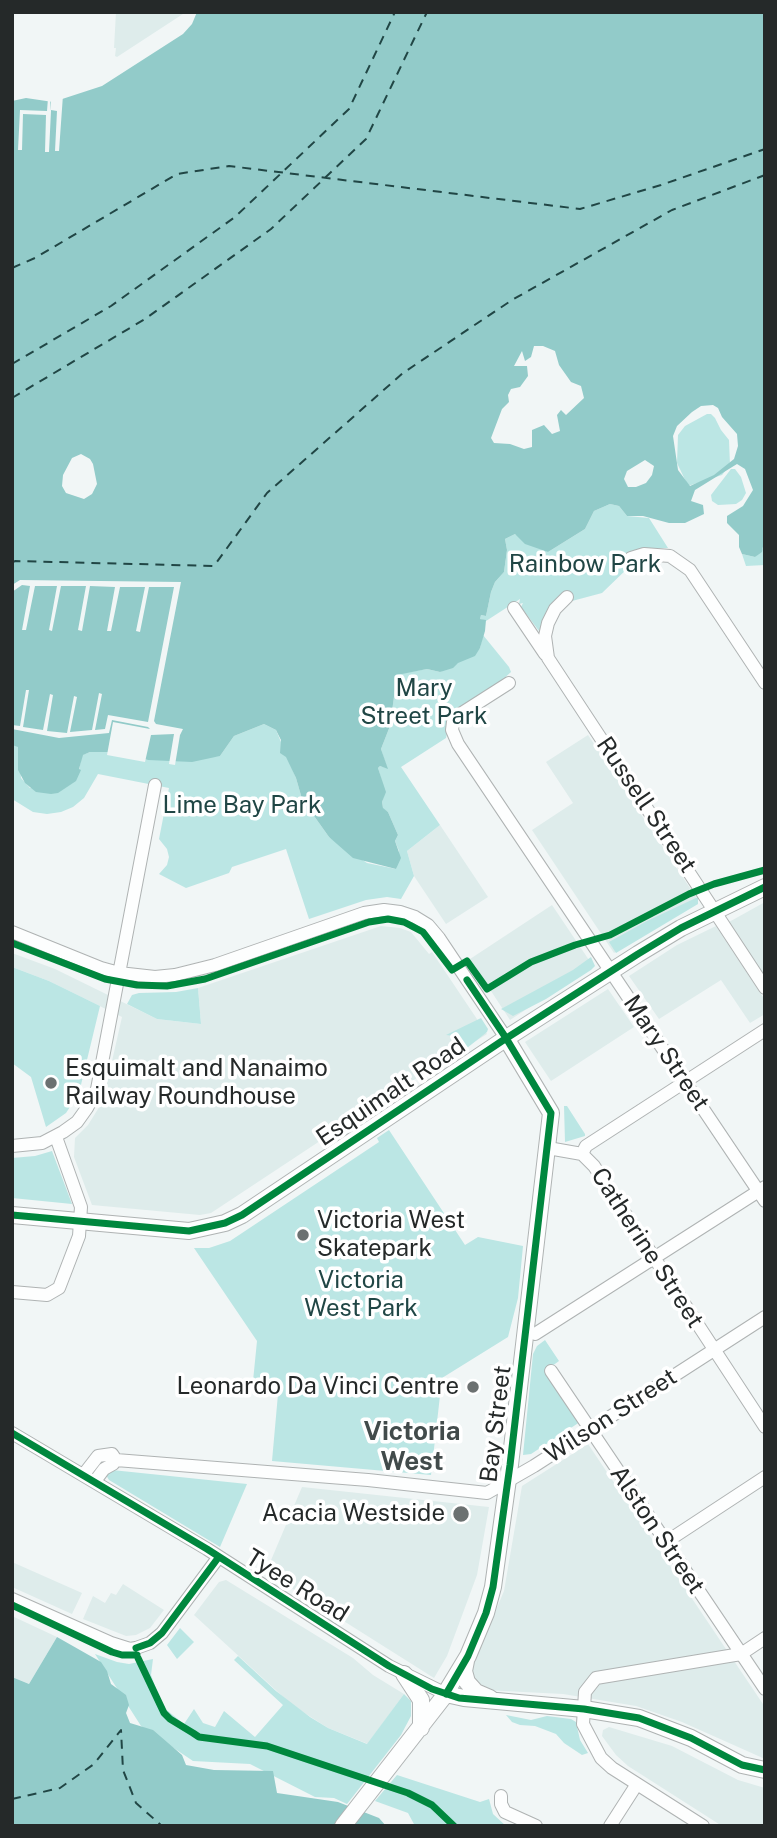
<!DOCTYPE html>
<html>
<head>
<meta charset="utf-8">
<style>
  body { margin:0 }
  #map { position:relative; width:777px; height:1838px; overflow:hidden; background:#f1f6f6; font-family:"Public Sans",sans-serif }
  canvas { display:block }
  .frame { position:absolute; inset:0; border:14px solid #252929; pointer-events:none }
</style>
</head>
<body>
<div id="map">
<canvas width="777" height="1838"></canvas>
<div class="frame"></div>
</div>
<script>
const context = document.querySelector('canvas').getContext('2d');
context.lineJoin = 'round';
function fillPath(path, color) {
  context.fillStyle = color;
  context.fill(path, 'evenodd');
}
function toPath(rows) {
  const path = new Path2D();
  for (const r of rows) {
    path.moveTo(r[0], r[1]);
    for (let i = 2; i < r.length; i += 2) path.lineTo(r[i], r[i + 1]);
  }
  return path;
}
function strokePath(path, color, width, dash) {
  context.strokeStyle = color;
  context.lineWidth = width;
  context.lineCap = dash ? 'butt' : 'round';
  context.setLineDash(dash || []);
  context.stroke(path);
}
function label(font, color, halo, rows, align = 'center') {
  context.font = font + ' "Public Sans",sans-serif';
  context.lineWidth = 7;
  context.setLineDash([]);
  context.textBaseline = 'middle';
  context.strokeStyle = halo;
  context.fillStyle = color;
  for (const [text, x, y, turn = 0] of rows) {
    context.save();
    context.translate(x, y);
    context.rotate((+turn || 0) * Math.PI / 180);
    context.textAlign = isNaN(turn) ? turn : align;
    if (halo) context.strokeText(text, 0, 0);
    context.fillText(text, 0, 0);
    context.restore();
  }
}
fillPath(toPath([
  [116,12,186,12,117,57,115,56,116,48,114,48],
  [588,735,698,900,614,953,532,830,573,803,546,762],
  [440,825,488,897,446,924,414,876,407,851],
  [765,902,765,974,764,975,729,922],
  [552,905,593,966,510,1020,470,959],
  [381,926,400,928,411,932,429,954,432,952,487,1034,385,1098,211,1213,200,1215,92,1205,74,1157,75,1138,88,1125,103,1101,122,1017,49,981,12,967,12,953,55,969,157,1019,201,1024,198,988],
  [716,926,765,1000,765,1014,750,1023,721,980,659,1019,629,976,677,945],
  [608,989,634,1027,551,1081,525,1042],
  [588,1444,765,1707,765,1759,682,1722,636,1706,563,1694,484,1690,469,1674,504,1591,522,1486],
  [302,1487,489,1507,477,1575,447,1656,434,1678,266,1572],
  [12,1562,82,1593,72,1614,12,1587],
  [226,1580,353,1658,373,1675,404,1694,368,1744,328,1728,292,1705,194,1615,219,1582],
  [123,1584,164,1610,150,1628,136,1635,126,1636,83,1619,93,1596,105,1603,111,1593,116,1595],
  [12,1616,57,1637,29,1684,12,1677],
  [609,1727,672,1746,738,1780,765,1788,765,1826,722,1826,628,1766,616,1755,602,1736,603,1730]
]), '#deeceb');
fillPath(toPath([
  [707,414,711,414,715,418,721,430,729,440,730,465,722,475,688,486,677,463,678,435,685,426],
  [731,469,735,469,741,477,746,493,742,500,736,504,718,505,712,501,711,495],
  [610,504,619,506,627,516,649,518,668,548,641,549,625,556,630,566,602,593,572,601,566,591,548,610,539,631,521,607,523,603,519,604,520,599,486,621,480,619,481,615,486,616,491,592,495,582,504,572,507,550,505,539,515,534,548,552,585,529,594,511],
  [765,536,765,565,746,566,742,554,755,557,763,548],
  [483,635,509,667,511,672,448,729,446,738,401,767,440,825,407,851,414,876,401,899,387,897,366,900,309,919,286,849,232,867,229,873,186,888,159,874,167,865,169,857,167,849,159,839,169,788,98,774,84,798,73,807,61,812,47,814,33,812,12,799,12,745,18,746,21,778,30,788,79,770,82,755,90,752,114,752,148,760,220,756,234,736,264,724,276,730,296,778,302,799,329,837,367,863,396,869,399,851,395,841,398,835,388,812,383,809,382,802,385,792,378,768,380,766,387,768,381,749,390,726,397,674,427,669,440,672,480,648],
  [698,897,698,904,616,953,609,942,647,921],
  [591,957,595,966,591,970,546,999,513,1016,501,1009,573,970],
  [12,967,49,981,100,1006,79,1093,66,1113,46,1127,31,1077,12,1063],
  [198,988,201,1024,157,1019,127,1004,132,995,139,993,176,992],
  [481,1018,488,1029,487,1032,462,1052,462,1046,456,1046,454,1036,446,1035],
  [564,1106,567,1106,585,1134,585,1136,565,1142],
  [389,1130,465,1245,478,1237,523,1246,518,1298,508,1337,442,1378,431,1475,272,1461,278,1394,252,1391,257,1341,194,1248,209,1248,230,1241,379,1142,377,1138],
  [52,1151,72,1204,12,1198,12,1158,35,1156],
  [545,1340,559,1361,548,1369,583,1420,531,1454,523,1455,533,1354,537,1346],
  [112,1470,247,1484,220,1547,109,1480,106,1475],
  [180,1628,194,1642,177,1659,167,1645],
  [95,1654,117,1662,129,1664,153,1659,151,1675,163,1707,184,1724,194,1709,203,1723,215,1727,224,1711,255,1737,283,1705,234,1660,238,1656,276,1691,310,1717,328,1728,367,1744,404,1694,411,1701,411,1716,401,1735,347,1804,334,1798,315,1797,250,1764,193,1761,141,1726],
  [506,1715,531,1720,547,1716,571,1719,576,1722,580,1740,588,1753,582,1755,564,1743,556,1734,535,1726,520,1725,512,1722],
  [397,1775,480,1802,489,1799,493,1814,506,1826,415,1826,408,1813,375,1801]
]), '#bbe6e4');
fillPath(toPath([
  [197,12,765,12,765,536,762,552,755,557,742,554,739,547,739,535,727,523,727,516,743,506,753,490,745,469,737,464,695,490,691,501,703,505,704,514,685,523,669,523,643,516,627,516,619,506,610,504,594,511,585,529,548,552,525,544,515,534,505,539,507,550,504,572,495,582,491,592,486,616,481,615,480,619,486,620,485,631,480,648,475,656,458,663,453,668,440,672,427,669,397,675,390,726,381,749,388,769,380,766,378,768,386,792,382,802,383,808,388,812,398,835,395,841,401,858,396,869,353,858,329,837,302,799,296,778,286,757,280,753,281,740,276,730,264,724,234,736,220,756,192,762,148,760,114,752,90,752,83,755,79,769,81,770,76,781,58,793,51,794,36,792,25,783,18,770,18,747,12,745,12,101,26,98,53,102,102,86,183,34,192,24],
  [534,346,543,346,555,351,559,365,571,382,581,386,584,398,566,415,561,410,557,415,560,431,552,434,544,425,532,430,532,447,524,449,510,444,494,443,491,438,502,409,509,402,508,395,511,389,520,387,528,376,527,366,514,366,522,351,525,361,531,357],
  [713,405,718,408,722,417,737,434,738,446,734,459,714,475,690,486,678,470,673,436,677,426,692,412,701,406],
  [81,454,90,459,93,464,97,484,92,494,84,499,66,493,62,486,63,475,72,458],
  [645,460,654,466,652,475,646,483,636,487,628,487,624,479,627,471],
  [57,1637,101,1662,107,1671,111,1684,126,1695,129,1705,126,1713,130,1723,153,1730,182,1755,186,1765,214,1770,273,1771,277,1793,338,1802,379,1818,386,1826,12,1826,12,1677,29,1684]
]), '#92cbc9');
fillPath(toPath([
  [63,95,59,151,55,151,57,111,51,110,51,98],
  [48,98,50,98,51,111,49,152,45,152,46,115,23,114,22,150,18,150,20,110,47,111],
  [20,580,181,582,154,721,156,724,183,729,180,735,175,765,169,764,174,734,151,735,145,762,107,755,113,722,150,729,148,727,112,720,109,733,59,738,12,729,12,725,20,726,26,690,29,690,23,727,43,730,50,694,53,695,47,731,67,733,74,696,77,697,70,732,92,730,99,693,102,694,95,730,105,729,108,715,148,722,174,587,149,587,140,632,136,631,145,587,120,587,111,631,107,631,115,587,90,586,82,631,78,630,86,586,61,586,52,631,49,630,57,586,35,586,26,630,22,630,30,586,22,585,12,592,12,585]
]), '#f1f6f6');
strokePath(toPath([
  [12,268,35,258,177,174,229,166,580,209,661,185,765,149],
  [12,364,111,306,235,217,349,109,395,12],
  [12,398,145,319,271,229,366,139,427,12],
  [12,563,15,561,214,566,267,493,403,373,512,300,672,210,765,175],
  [12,1799,60,1788,94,1764,121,1730,123,1770,136,1803,162,1826]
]), '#214645', 2, [9, 7]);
const minor = toPath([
  [631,558,644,554,670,556,690,570,765,683],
  [567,597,555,609,548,623,545,636,548,658,765,988],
  [514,608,545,654],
  [509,683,462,713,453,722,452,730,458,744,765,1201],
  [12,932,101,968,119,973,155,977,175,975,215,965,364,913,384,910,400,912,415,917,428,925,439,938,506,1038],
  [12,1146,42,1143,63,1132,77,1122,87,1108,97,1089,155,785],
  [548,1148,582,1154,594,1166,765,1427],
  [582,1154,586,1146,765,1030],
  [12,1292,47,1295,59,1288,79,1236,81,1207,56,1137],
  [535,1334,765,1187],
  [551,1371,765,1689],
  [12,1433,207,1549,389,1666,446,1694],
  [84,1474,98,1456,112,1454,116,1460,368,1480,487,1493,534,1466,765,1317],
  [95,1481,104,1469,113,1464,116,1460],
  [666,1542,765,1477],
  [12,1599,111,1643,130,1649,136,1648,150,1643,162,1633,218,1558],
  [501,1796,501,1804,505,1812,536,1826],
  [610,1826,637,1784],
  [703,1826,612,1768,601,1758,583,1724,585,1692,596,1678,741,1654,765,1638]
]);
const major = toPath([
  [12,1215,189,1231,225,1223,242,1215,502,1041,638,954,681,928,765,887],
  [466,1661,464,1671,467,1682,476,1692,490,1698],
  [404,1674,421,1700,421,1728],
  [446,1694,464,1698,584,1709,639,1718,691,1738,742,1765,765,1770],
  [343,1826,442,1699,468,1656,486,1613,493,1587,510,1465,551,1113,506,1038]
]);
strokePath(minor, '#afb3b3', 14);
strokePath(major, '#afb3b3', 18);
strokePath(minor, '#fdfefe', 12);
strokePath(major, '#fdfefe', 16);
strokePath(toPath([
  [12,943,105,979,137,985,167,986,205,979,369,922,388,919,404,922,423,932,452,970,467,961,487,989,531,962,575,945,610,935,689,894,714,884,765,870],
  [12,1215,189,1231,225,1223,242,1215,502,1041,638,954,681,928,765,887],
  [12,1433,207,1549,389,1666,432,1689,459,1698,584,1709,639,1718,691,1738,742,1765,765,1770],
  [12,1605,112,1652,122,1655,137,1655],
  [136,1648,150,1643,162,1633,218,1558],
  [138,1658,164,1713,170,1719,193,1733,199,1737,267,1746,408,1793,432,1805,454,1826],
  [446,1694,468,1656,486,1613,493,1587,510,1465,551,1113,506,1038,467,980]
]), '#00873e', 7);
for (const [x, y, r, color] of [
  [51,1083,7,"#6c7171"],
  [303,1235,7,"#6c7171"],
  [473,1387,7,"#6c7171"],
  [461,1514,9,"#6c7171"]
]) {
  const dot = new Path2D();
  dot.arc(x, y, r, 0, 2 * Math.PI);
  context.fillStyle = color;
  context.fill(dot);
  strokePath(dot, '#fff', 2.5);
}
label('24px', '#204645', '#fff', [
  ["Rainbow Park",585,565],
  ["Mary",424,689],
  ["Street Park",424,717],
  ["Lime Bay Park",242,806],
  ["Victoria",361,1281],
  ["West Park",361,1309]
]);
label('24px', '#252929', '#fff', [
  ["Russell Street",646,805,56],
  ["Mary Street",666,1053,56],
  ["Esquimalt Road",391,1092,-34],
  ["Catherine Street",647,1248,57],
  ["Wilson Street",611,1416,-33],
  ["Bay Street",496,1424,-83],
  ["Alston Street",657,1530,56],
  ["Tyee Road",297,1586,32]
]);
label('24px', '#252929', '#fff', [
  ["Esquimalt and Nanaimo",65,1069],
  ["Railway Roundhouse",65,1097],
  ["Victoria West",317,1221],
  ["Skatepark",317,1249],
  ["Leonardo Da Vinci Centre",459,1387,"right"],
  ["Acacia Westside",445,1514,"right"]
], 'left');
label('bold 26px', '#424b4b', '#fff', [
  ["Victoria",412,1432],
  ["West",412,1462]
]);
</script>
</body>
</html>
